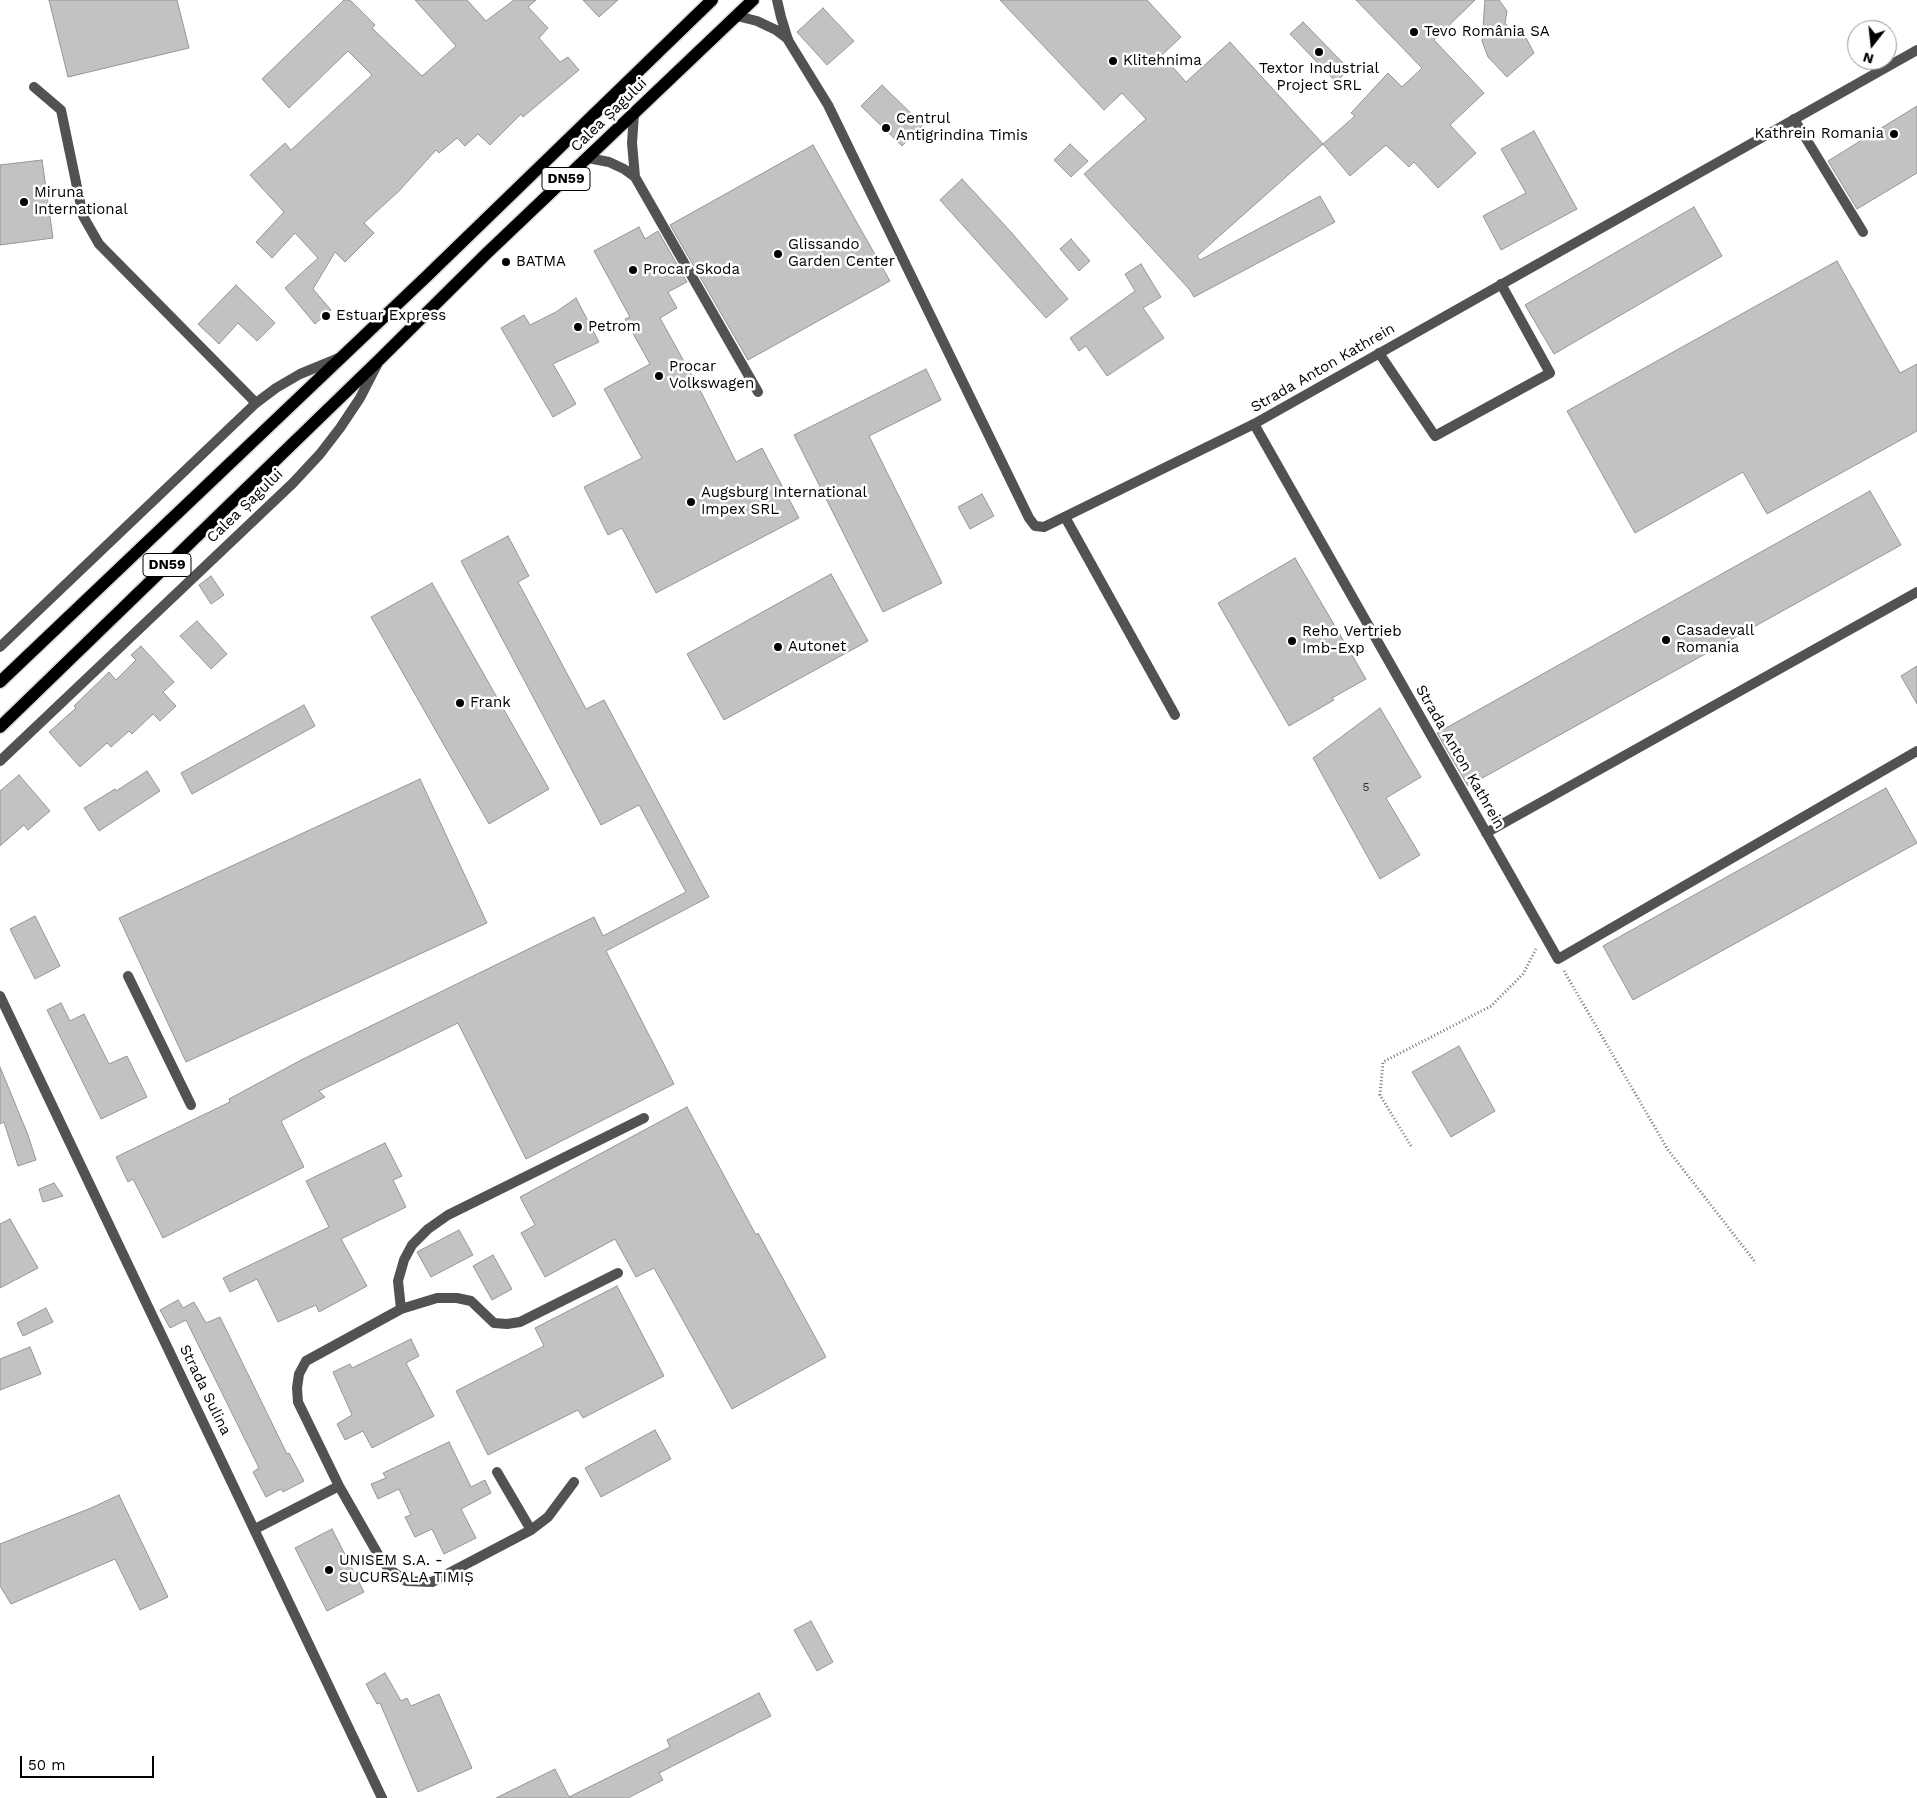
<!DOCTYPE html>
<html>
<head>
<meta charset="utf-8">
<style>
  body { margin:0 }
  #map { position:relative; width:1917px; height:1798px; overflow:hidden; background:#fff; font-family:"Work Sans",sans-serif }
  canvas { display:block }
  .north { position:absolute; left:1847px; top:20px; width:50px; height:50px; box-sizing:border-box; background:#fff; border:1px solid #999; border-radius:50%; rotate:196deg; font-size:14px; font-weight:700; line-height:20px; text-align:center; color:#000 }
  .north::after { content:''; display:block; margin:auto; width:18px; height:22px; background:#000; clip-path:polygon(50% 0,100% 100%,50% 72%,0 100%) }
  .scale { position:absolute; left:20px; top:1756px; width:134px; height:22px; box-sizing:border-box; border:2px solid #000; border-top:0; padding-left:6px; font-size:15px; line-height:18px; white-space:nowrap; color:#000; -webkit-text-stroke:4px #fff; paint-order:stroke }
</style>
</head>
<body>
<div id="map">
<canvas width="1917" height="1798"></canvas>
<div class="north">N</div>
<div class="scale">50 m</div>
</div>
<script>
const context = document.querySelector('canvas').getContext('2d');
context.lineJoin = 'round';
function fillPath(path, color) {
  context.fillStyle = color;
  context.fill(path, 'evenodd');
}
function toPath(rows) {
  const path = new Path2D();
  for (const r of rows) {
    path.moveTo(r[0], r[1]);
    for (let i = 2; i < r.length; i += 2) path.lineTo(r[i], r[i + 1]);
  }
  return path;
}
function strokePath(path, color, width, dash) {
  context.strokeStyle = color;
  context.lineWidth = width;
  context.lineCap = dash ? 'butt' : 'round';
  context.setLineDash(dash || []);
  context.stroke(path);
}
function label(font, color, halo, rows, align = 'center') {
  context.font = font + ' "Work Sans",sans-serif';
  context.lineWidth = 5;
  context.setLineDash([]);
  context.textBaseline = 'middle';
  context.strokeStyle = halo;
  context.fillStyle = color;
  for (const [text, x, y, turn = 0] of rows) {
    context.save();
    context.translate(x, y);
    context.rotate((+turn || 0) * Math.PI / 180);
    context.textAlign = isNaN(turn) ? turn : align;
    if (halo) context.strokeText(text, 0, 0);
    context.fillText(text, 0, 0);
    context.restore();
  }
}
const building = toPath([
  [49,0,177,0,189,48,68,77,49,0],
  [344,0,350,0,375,25,372,28,422,76,456,46,415,0,467,0,486,21,514,0,536,0,528,7,548,28,539,38,560,62,568,57,579,70,523,117,521,114,490,145,478,134,465,146,457,138,439,153,436,150,399,191,364,223,374,233,345,262,335,252,313,289,331,310,315,324,285,288,318,258,295,233,272,258,256,242,284,212,250,175,285,143,291,150,372,75,348,51,289,108,262,79,344,0],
  [583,0,618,0,599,17,583,0],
  [1000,0,1147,0,1181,37,1162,55,1186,82,1230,42,1323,144,1197,256,1200,260,1320,196,1335,222,1194,297,1190,290,1084,174,1146,119,1122,93,1104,110,1000,0],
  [1356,0,1475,0,1434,40,1484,93,1450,125,1476,153,1438,188,1414,162,1409,167,1386,145,1350,176,1323,144,1355,116,1351,113,1388,73,1402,87,1422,68,1356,0],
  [1485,0,1499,0,1507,11,1505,23,1513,33,1525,36,1534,53,1507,77,1488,57,1482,41,1485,0],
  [823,8,854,41,827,65,797,32,823,8],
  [1303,22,1349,69,1336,82,1290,34,1303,22],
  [882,85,923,125,902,146,861,106,882,85],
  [1917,106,1917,173,1857,209,1828,161,1917,106],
  [1534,131,1577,209,1501,250,1483,216,1526,193,1501,149,1534,131],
  [1070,144,1088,161,1071,177,1054,160,1070,144],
  [813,145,890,281,748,360,670,225,813,145],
  [42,160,53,238,0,245,0,165,42,160],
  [962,179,1011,232,1068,299,1046,318,940,200,962,179],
  [1694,207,1722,256,1554,354,1525,305,1694,207],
  [639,227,645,239,658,231,687,282,668,292,677,308,660,318,702,394,736,462,762,448,799,518,656,593,622,528,608,535,584,487,642,458,604,389,650,364,625,319,630,317,594,251,639,227],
  [1071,239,1090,261,1079,271,1060,249,1071,239],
  [1837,261,1900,373,1917,364,1917,431,1767,514,1743,472,1635,533,1567,411,1837,261],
  [1141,264,1161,297,1143,308,1164,338,1107,376,1086,346,1079,351,1070,338,1135,291,1125,274,1141,264],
  [236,285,275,323,257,341,238,323,219,344,198,324,236,285],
  [576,298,599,342,553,364,576,404,553,417,501,328,524,315,530,325,556,312,576,298],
  [926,369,941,400,869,436,942,583,883,612,794,435,926,369],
  [1870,491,1901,545,1468,786,1437,733,1870,491],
  [982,494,994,516,970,529,958,507,982,494],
  [508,536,529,576,518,582,586,709,604,700,709,897,606,951,674,1084,526,1159,458,1023,319,1091,325,1097,281,1121,304,1167,163,1238,133,1179,128,1182,116,1157,230,1102,229,1099,303,1059,594,917,603,936,686,892,639,805,601,825,461,561,508,536],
  [1295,558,1366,679,1332,698,1334,700,1289,726,1218,603,1295,558],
  [831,574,868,641,724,720,687,654,831,574],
  [211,576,224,595,211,604,199,585,211,576],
  [432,583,549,789,489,824,371,617,432,583],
  [197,621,227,654,211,669,180,636,197,621],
  [141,646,174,682,163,692,176,706,160,721,153,714,132,734,129,731,111,747,107,743,80,767,49,732,76,708,74,706,109,672,116,680,136,660,131,655,141,646],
  [1917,666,1917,704,1901,676,1917,666],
  [304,705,315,726,192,794,181,773,304,705],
  [1380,708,1421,777,1386,798,1420,855,1380,879,1313,758,1380,708],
  [147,771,160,791,99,831,84,808,115,789,116,791,147,771],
  [19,775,50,811,28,830,24,825,0,846,0,791,19,775],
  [420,779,487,923,186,1062,119,918,420,779],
  [1886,788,1917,843,1633,1000,1603,946,1886,788],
  [35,916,60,966,35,979,10,929,35,916],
  [61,1003,70,1021,84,1014,109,1064,127,1056,147,1097,101,1119,47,1010,61,1003],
  [1459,1046,1495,1111,1451,1137,1412,1072,1459,1046],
  [0,1067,28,1135,36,1160,18,1166,4,1122,0,1124,0,1067],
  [687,1107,756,1235,758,1233,826,1357,732,1409,654,1268,636,1277,615,1239,545,1277,521,1233,535,1225,520,1197,687,1107],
  [385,1143,402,1176,393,1180,406,1207,341,1239,367,1286,319,1312,316,1305,278,1322,257,1279,230,1292,223,1278,329,1227,306,1181,385,1143],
  [54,1183,63,1196,43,1202,39,1189,54,1183],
  [10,1219,38,1268,0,1288,0,1224,10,1219],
  [459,1230,473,1255,431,1277,417,1252,459,1230],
  [493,1255,512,1289,492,1300,473,1266,493,1255],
  [617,1286,664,1376,583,1418,578,1410,488,1455,456,1391,544,1346,535,1328,617,1286],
  [178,1300,183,1308,194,1302,206,1323,220,1317,287,1454,289,1453,304,1481,283,1492,281,1489,266,1497,253,1472,259,1468,186,1320,170,1328,160,1310,178,1300],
  [46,1308,53,1322,23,1336,17,1323,46,1308],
  [411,1339,419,1356,406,1363,434,1416,372,1448,363,1431,345,1440,337,1424,352,1415,333,1372,350,1364,352,1368,411,1339],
  [30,1347,41,1374,0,1390,0,1359,30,1347],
  [655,1430,671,1459,601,1497,585,1468,655,1430],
  [449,1442,471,1487,485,1480,491,1493,461,1509,476,1538,444,1554,432,1529,415,1537,405,1517,411,1515,399,1489,378,1499,371,1484,386,1478,383,1473,449,1442],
  [119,1495,168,1597,140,1610,115,1559,11,1604,0,1586,0,1544,91,1508,119,1495],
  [332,1529,364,1592,327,1611,295,1548,332,1529],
  [811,1621,833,1662,817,1671,794,1630,811,1621],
  [385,1673,401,1701,407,1698,411,1706,439,1694,472,1768,418,1792,380,1703,377,1704,366,1684,385,1673],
  [759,1693,771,1716,659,1773,663,1780,628,1798,496,1798,555,1769,569,1797,670,1747,667,1740,759,1693]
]);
fillPath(building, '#c2c2c2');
strokePath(building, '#969696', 1);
const primary = toPath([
  [0,682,427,276,712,0],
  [0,727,380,359,486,254,753,0]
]);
strokePath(primary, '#dbdbdb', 15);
strokePath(toPath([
  [1564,971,1668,1150,1756,1263],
  [1411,1146,1380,1095,1383,1062,1491,1006,1523,974,1536,949]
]), '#747474', 3, [1, 2.5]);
strokePath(toPath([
  [34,87,61,110,83,216,99,244,256,403],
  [634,114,632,143,635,177,758,392],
  [1794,119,1863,232],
  [588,158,609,162,624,169,635,177],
  [1379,353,1435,436,1550,373,1501,284],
  [1254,424,1558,959,1917,751],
  [1065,517,1175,715],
  [1486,833,1917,592],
  [128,976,191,1105],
  [401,1309,398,1281,404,1260,412,1245,428,1229,448,1215,644,1118],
  [497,1472,531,1530],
  [574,1482,548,1517,531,1530,432,1582,406,1581,388,1568,379,1556,339,1486,298,1402,297,1388,299,1374,306,1361,401,1309,437,1298,457,1298,471,1301,494,1323,507,1324,520,1322,618,1273],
  [255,1529,339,1486]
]), '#525252', 10);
strokePath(toPath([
  [777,0,781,17,788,40,828,105,1029,518,1035,526,1044,527,1254,424,1917,50],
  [737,16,757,21,776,30,788,39]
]), '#525252', 10);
strokePath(toPath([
  [0,647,256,403,276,388,300,374,339,358],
  [0,761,293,483,320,454,340,428,360,398,377,365],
  [0,996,382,1798]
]), '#525252', 10);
strokePath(primary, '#000', 12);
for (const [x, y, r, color] of [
  [1414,32,5,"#000"],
  [1319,52,5,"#000"],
  [1113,61,5,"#000"],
  [886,128,5,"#000"],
  [1894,134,5,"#000"],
  [24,202,5,"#000"],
  [778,254,5,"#000"],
  [506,262,5,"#000"],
  [633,270,5,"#000"],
  [326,316,5,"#000"],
  [578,327,5,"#000"],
  [659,376,5,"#000"],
  [691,502,5,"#000"],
  [1666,640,5,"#000"],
  [1292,641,5,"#000"],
  [778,647,5,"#000"],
  [460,703,5,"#000"],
  [329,1570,5,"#000"]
]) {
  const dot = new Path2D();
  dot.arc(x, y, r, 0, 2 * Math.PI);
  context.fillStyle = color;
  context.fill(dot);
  strokePath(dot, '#fff', 2);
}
label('12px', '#303030', null, [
  ["5",1366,787]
]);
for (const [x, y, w] of [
  [566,179,48],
  [167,565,48]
]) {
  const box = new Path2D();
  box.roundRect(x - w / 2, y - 11.5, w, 23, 4);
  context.fillStyle = '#fff';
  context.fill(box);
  strokePath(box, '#000', 1);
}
label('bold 14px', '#000', null, [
  ["DN59",566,179],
  ["DN59",167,565]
]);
label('15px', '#000', '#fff', [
  ["Tevo România SA",1424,32],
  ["Klitehnima",1123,61],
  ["Textor Industrial",1319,69,"center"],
  ["Project SRL",1319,86,"center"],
  ["Centrul",896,119],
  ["Antigrindina Timis",896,136],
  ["Kathrein Romania",1884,134,"right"],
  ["Miruna",34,193],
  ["International",34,210],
  ["Glissando",788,245],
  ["Garden Center",788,262],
  ["BATMA",516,262],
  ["Procar Skoda",643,270],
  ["Estuar Express",336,316],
  ["Petrom",588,327],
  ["Procar",669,367],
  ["Volkswagen",669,384],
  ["Augsburg International",701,493],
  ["Impex SRL",701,510],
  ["Casadevall",1676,631],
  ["Romania",1676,648],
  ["Reho Vertrieb",1302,632],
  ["Imb-Exp",1302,649],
  ["Autonet",788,647],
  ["Frank",470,703],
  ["UNISEM S.A. -",339,1561],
  ["SUCURSALA TIMIȘ",339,1578]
], 'left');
label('15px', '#000', '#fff', [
  ["Calea Șagului",609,115,-44],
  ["Strada Anton Kathrein",1323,368,-30],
  ["Calea Șagului",245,506,-44],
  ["Strada Anton Kathrein",1460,757,60],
  ["Strada Sulina",205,1390,64]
]);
</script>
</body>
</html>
